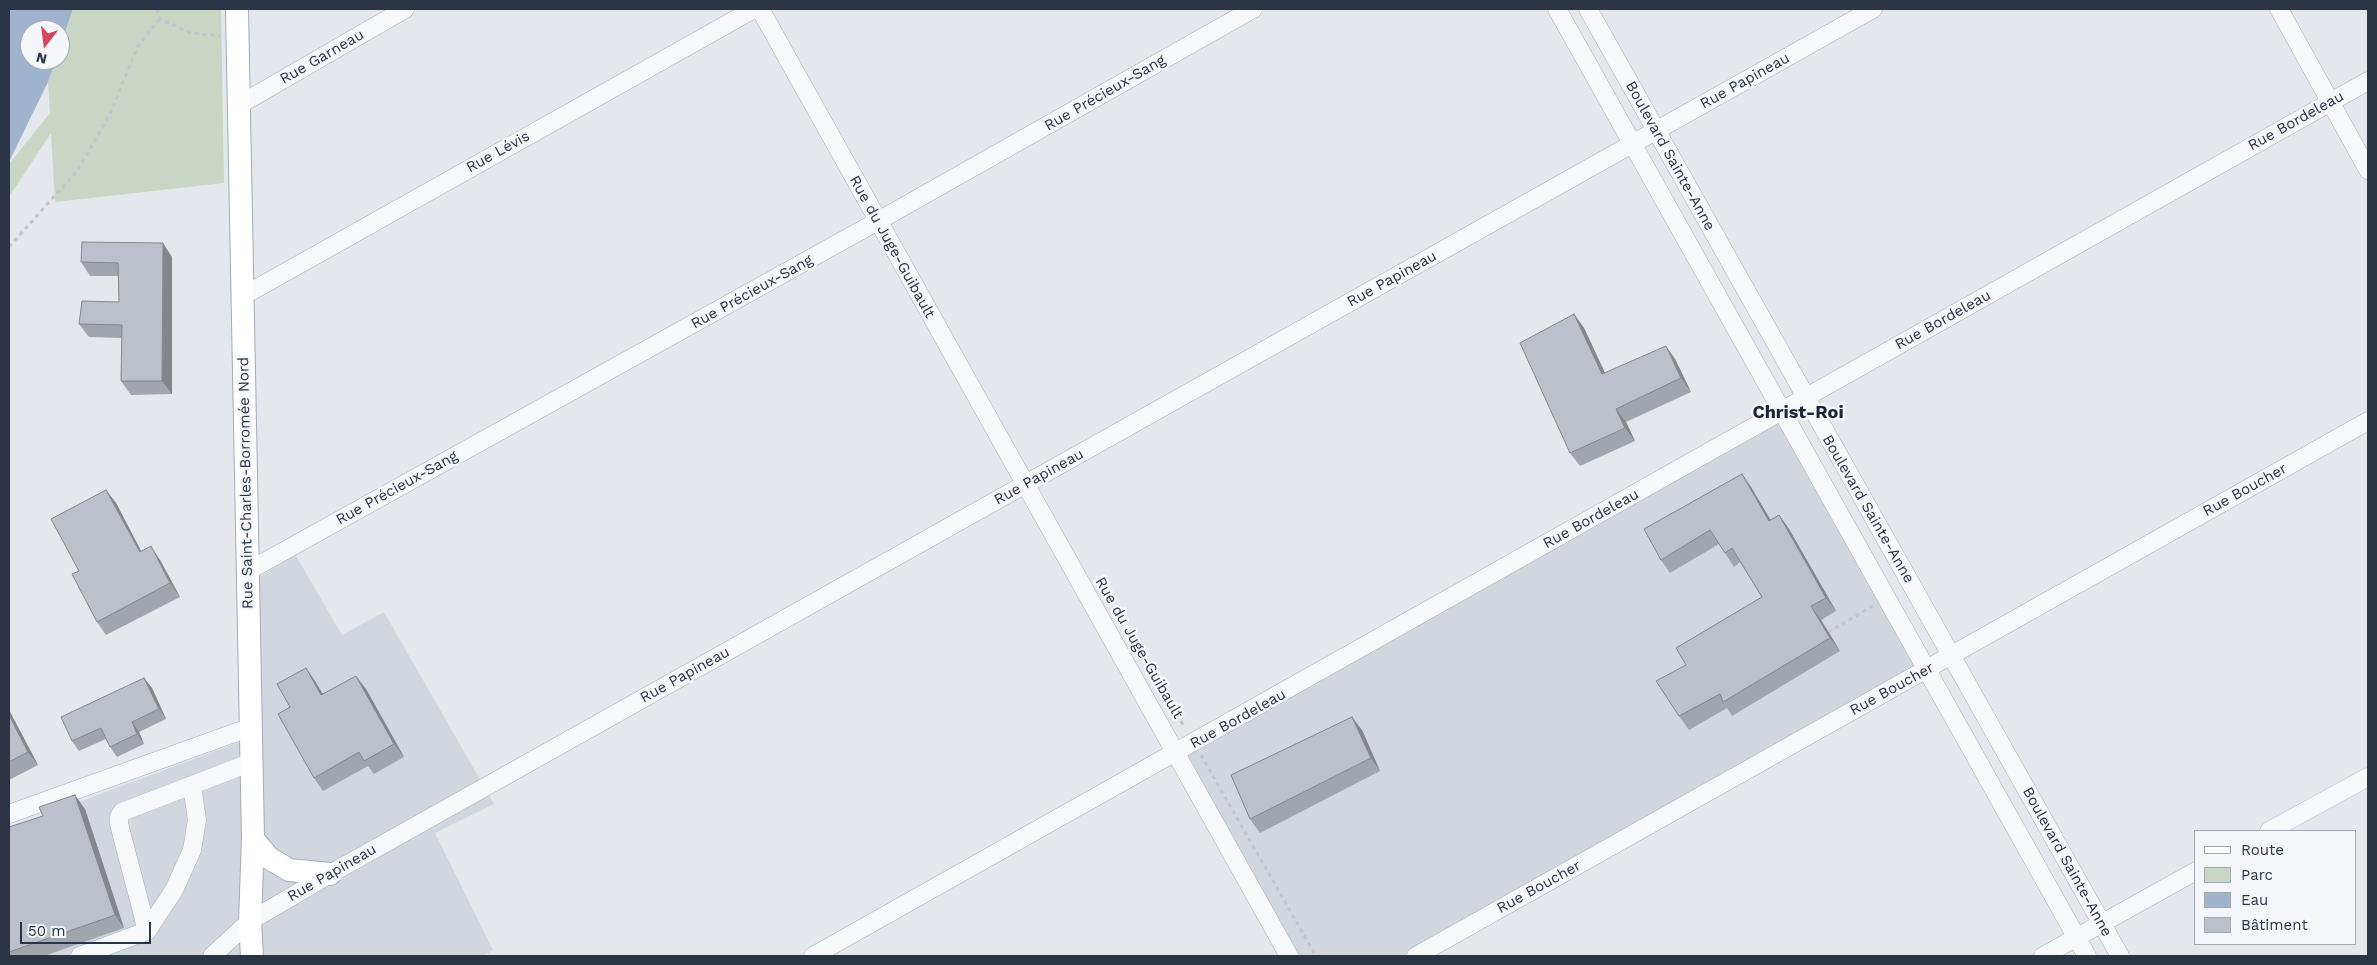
<!DOCTYPE html>
<html>
<head>
<meta charset="utf-8">
<style>
  body { margin:0 }
  #map { position:relative; width:2377px; height:965px; overflow:hidden; background:#e4e7ec; font-family:"Work Sans",sans-serif }
  canvas { display:block }
  .frame { position:absolute; inset:0; border:10px solid #2b3445; pointer-events:none }
  .legend { position:absolute; left:2194px; top:830px; width:162px; height:115px; box-sizing:border-box; background:#f4f6f9; border:1px solid #a4a8b1; margin:0; padding:6px 9px; list-style:none; font-size:15px; color:#2b3445 }
  .legend li { display:flex; align-items:center; gap:10px; height:25px }
  .legend b { width:25px; border:1px solid #a4a8b1 }
  .north { position:absolute; left:20px; top:20px; width:50px; height:50px; box-sizing:border-box; background:#f4f6f9; border:1px solid #a4a8b1; border-radius:50%; rotate:195deg; font-size:14px; font-weight:700; line-height:20px; text-align:center; color:#2b3445 }
  .north::after { content:''; display:block; margin:auto; width:18px; height:22px; background:#d1495b; clip-path:polygon(50% 0,100% 100%,50% 72%,0 100%) }
  .scale { position:absolute; left:20px; top:922px; width:131px; height:22px; box-sizing:border-box; border:2px solid #2b3445; border-top:0; padding-left:6px; font-size:15px; line-height:18px; white-space:nowrap; color:#2b3445; -webkit-text-stroke:4px #f4f6f9; paint-order:stroke }
</style>
</head>
<body>
<div id="map">
<canvas width="2377" height="965"></canvas>
<div class="frame"></div>
<ul class="legend">
<li><b style="height:6px;background:#fff"></b>Route</li>
<li><b style="height:14px;background:#c9d6c5"></b>Parc</li>
<li><b style="height:14px;background:#9fb4cc"></b>Eau</li>
<li><b style="height:14px;background:#bbc0ca"></b>Bâtiment</li>
</ul>
<div class="north">N</div>
<div class="scale">50 m</div>
</div>
<script>
const context = document.querySelector('canvas').getContext('2d');
context.lineJoin = 'round';
function fillPath(path, color) {
  context.fillStyle = color;
  context.fill(path, 'evenodd');
}
function toPath(rows) {
  const path = new Path2D();
  for (const r of rows) {
    path.moveTo(r[0], r[1]);
    for (let i = 2; i < r.length; i += 2) path.lineTo(r[i], r[i + 1]);
  }
  return path;
}
function strokePath(path, color, width, dash) {
  context.strokeStyle = color;
  context.lineWidth = width;
  context.lineCap = dash ? 'butt' : 'round';
  context.setLineDash(dash || []);
  context.stroke(path);
}
function label(font, color, halo, rows, align = 'center') {
  context.font = font + ' "Work Sans",sans-serif';
  context.lineWidth = 5;
  context.setLineDash([]);
  context.textBaseline = 'middle';
  context.strokeStyle = halo;
  context.fillStyle = color;
  for (const [text, x, y, turn = 0] of rows) {
    context.save();
    context.translate(x, y);
    context.rotate((+turn || 0) * Math.PI / 180);
    context.textAlign = isNaN(turn) ? turn : align;
    if (halo) context.strokeText(text, 0, 0);
    context.fillText(text, 0, 0);
    context.restore();
  }
}
fillPath(toPath([
  [1781,412,1927,669,1416,956,1289,956,1176,754],
  [295,554,342,635,384,612,494,804,435,833,493,950,484,956,9,956,9,828,242,741,256,579]
]), '#d2d6de');
fillPath(toPath([
  [73,9,221,9,224,183,55,202,51,133,9,197,9,164,50,113,48,82,56,60,60,60,60,47]
]), '#c9d6c5');
fillPath(toPath([
  [9,9,73,9,60,47,60,30,30,30,30,60,56,60,48,82,9,162]
]), '#9fb4cc');
const minor = toPath([
  [760,9,1289,956],
  [1557,9,2087,956],
  [1588,9,2120,956],
  [2279,9,2368,170],
  [239,105,405,9],
  [243,296,754,9],
  [248,571,878,221,1253,9],
  [192,785,197,820,192,850,174,890,147,931,119,824,119,817,122,812,252,762],
  [9,814,251,727],
  [2269,831,2368,777],
  [80,956,147,931],
  [212,956,250,921,330,874,1873,9],
  [813,956,2368,81],
  [1416,956,2368,421],
  [2043,956,2196,871]
]);
const major = toPath([
  [237,9,253,839,250,921,252,956],
  [253,839,269,858,289,870,330,874]
]);
strokePath(minor, '#a9aeb7', 19);
strokePath(major, '#a3abb8', 24);
strokePath(toPath([
  [157,9,160,19,191,33,220,36],
  [9,247,77,171,110,114,138,46,160,19],
  [1828,632,1873,606],
  [1133,638,1185,728],
  [1201,755,1316,956]
]), '#c2c5cb', 3, [4, 4]);
strokePath(minor, '#f7f8fa', 18);
strokePath(major, '#fff', 22);
fillPath(toPath([
  [172,257,172,394,131,395,121,381,122,338,89,337,79,324,119,302,118,276,90,276,81,262],
  [1574,314,1584,328,1605,373,1675,359,1691,392,1626,422,1635,441,1580,466,1570,453],
  [1742,474,1751,487,1770,520,1779,515,1789,529,1836,611,1821,620,1840,651,1732,716,1727,708,1689,730,1679,716,1686,665,1762,597,1740,562,1734,567,1719,544,1670,573,1661,560],
  [106,490,116,503,141,552,160,560,180,597,106,635,97,622,79,571],
  [306,668,315,681,323,694,366,689,404,757,374,774,368,766,323,791,314,778,290,707],
  [144,678,152,688,166,719,139,732,144,744,117,757,110,747,106,739,79,751,72,741],
  [9,710,38,765,9,780],
  [1362,730,1380,771,1260,833,1250,819],
  [85,809,124,928,44,956,9,956,9,827]
]), '#a1a5ae');
fillPath(toPath([
  [163,243,172,257,172,394,162,381],
  [1574,314,1584,328,1612,388,1602,374],
  [1666,346,1675,359,1691,392,1681,378],
  [1616,409,1626,422,1635,441,1625,428],
  [1742,474,1751,487,1779,534,1769,521],
  [106,490,116,503,149,566,140,552],
  [1779,515,1789,529,1836,611,1826,598],
  [151,546,160,560,180,597,170,583],
  [1811,606,1821,620,1840,651,1830,638],
  [306,668,315,681,331,709,321,695],
  [356,676,366,689,404,757,394,744],
  [144,678,152,688,166,719,159,709],
  [9,710,38,765,28,752,9,715],
  [1352,717,1362,730,1380,771,1371,758],
  [132,722,139,732,144,744,137,734],
  [75,795,85,809,124,928,115,915]
]), '#83868d');
const building = toPath([
  [82,242,163,243,162,381,121,381,122,325,79,324,82,301,119,302,118,263,81,262,82,242],
  [1574,314,1602,374,1666,346,1681,378,1616,409,1625,428,1570,453,1520,343,1574,314],
  [1742,474,1769,521,1779,515,1826,598,1811,606,1830,638,1723,702,1720,694,1679,716,1656,681,1686,665,1676,648,1762,597,1732,548,1725,553,1710,530,1661,560,1644,529,1742,474],
  [106,490,140,552,151,546,170,583,97,622,72,574,79,571,51,519,106,490],
  [306,668,321,695,356,676,394,744,364,761,359,752,314,778,278,714,290,707,277,684,306,668],
  [144,678,159,709,132,722,137,734,110,747,101,728,72,741,61,717,144,678],
  [9,715,28,752,9,762,9,715],
  [1352,717,1371,758,1250,819,1231,775,1352,717],
  [75,795,115,915,9,952,9,827,43,816,39,807,75,795]
]);
fillPath(building, '#bbc0ca');
strokePath(building, '#83868d', 1);
label('15px', '#2b3445', '#f4f6f9', [
  ["Rue Garneau",322,57,-30],
  ["Rue Papineau",1745,81,-29],
  ["Rue Précieux-Sang",1105,93,-30],
  ["Rue Bordeleau",2296,121,-29],
  ["Rue Lévis",498,152,-29],
  ["Boulevard Sainte-Anne",1670,156,61],
  ["Rue du Juge-Guibault",892,247,61],
  ["Rue Papineau",1392,279,-29],
  ["Rue Précieux-Sang",752,292,-29],
  ["Rue Bordeleau",1943,320,-29],
  ["Rue Papineau",1039,477,-29],
  ["Rue Saint-Charles-Borromée Nord",246,483,-91],
  ["Rue Précieux-Sang",397,488,-29],
  ["Rue Boucher",2245,490,-29],
  ["Boulevard Sainte-Anne",1868,509,60],
  ["Rue Bordeleau",1591,519,-29],
  ["Rue du Juge-Guibault",1139,648,60],
  ["Rue Papineau",685,675,-29],
  ["Rue Boucher",1892,689,-29],
  ["Rue Bordeleau",1238,719,-29],
  ["Boulevard Sainte-Anne",2067,862,61],
  ["Rue Papineau",332,873,-30],
  ["Rue Boucher",1539,887,-29]
]);
label('bold 18px', '#1d2536', '#f4f6f9', [
  ["Christ-Roi",1798,413]
]);
</script>
</body>
</html>
